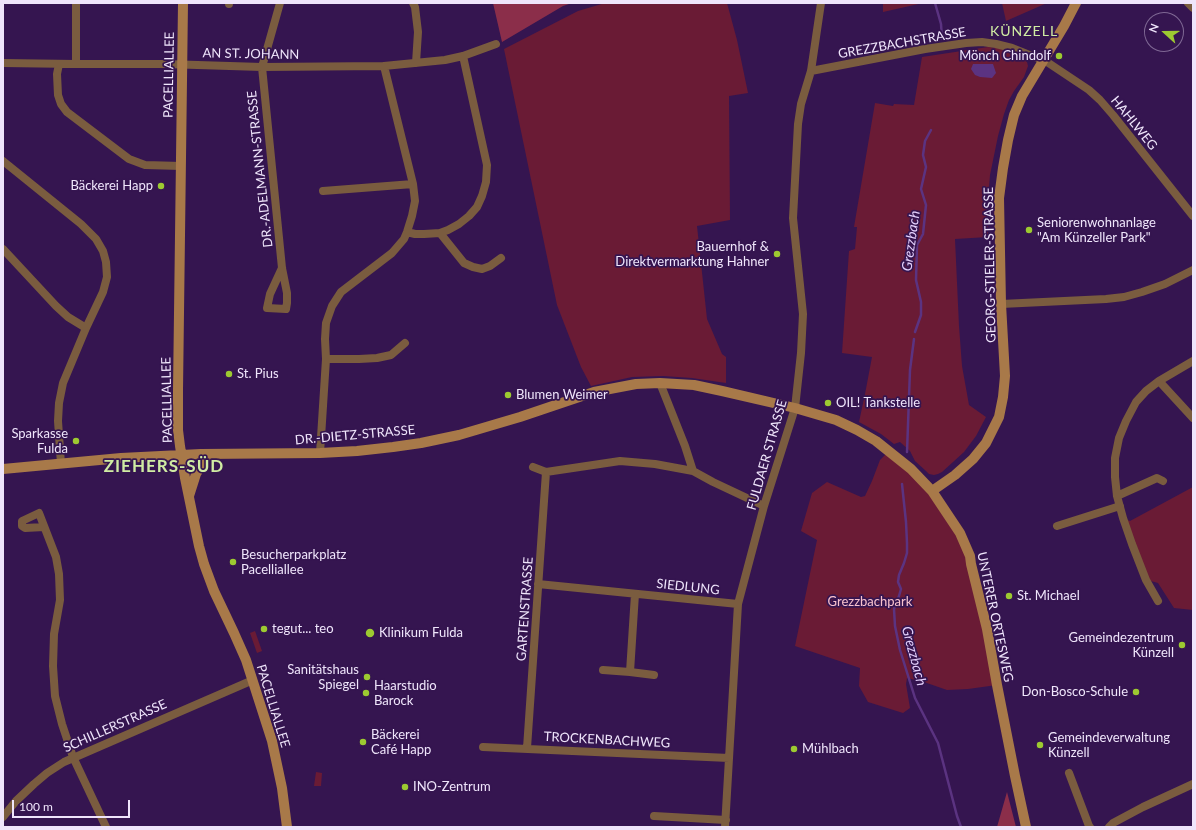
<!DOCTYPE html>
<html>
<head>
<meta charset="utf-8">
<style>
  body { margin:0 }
  #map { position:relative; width:1196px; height:830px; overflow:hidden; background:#351550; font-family:Lato,sans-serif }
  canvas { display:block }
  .frame { position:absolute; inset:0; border:4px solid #efe5fb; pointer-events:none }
  .north { position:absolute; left:1144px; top:12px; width:40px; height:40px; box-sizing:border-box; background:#351550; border:1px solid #7f6894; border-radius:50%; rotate:291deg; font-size:11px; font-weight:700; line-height:16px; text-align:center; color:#efe5fb }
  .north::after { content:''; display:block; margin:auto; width:14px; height:18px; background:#9dca31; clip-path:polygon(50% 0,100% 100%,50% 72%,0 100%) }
  .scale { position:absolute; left:12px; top:800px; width:118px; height:18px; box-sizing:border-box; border:2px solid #efe5fb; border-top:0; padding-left:5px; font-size:12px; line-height:14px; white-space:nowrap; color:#efe5fb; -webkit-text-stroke:3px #351550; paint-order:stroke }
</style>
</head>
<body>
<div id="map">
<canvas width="1196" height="830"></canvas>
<div class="frame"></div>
<div class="north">N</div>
<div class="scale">100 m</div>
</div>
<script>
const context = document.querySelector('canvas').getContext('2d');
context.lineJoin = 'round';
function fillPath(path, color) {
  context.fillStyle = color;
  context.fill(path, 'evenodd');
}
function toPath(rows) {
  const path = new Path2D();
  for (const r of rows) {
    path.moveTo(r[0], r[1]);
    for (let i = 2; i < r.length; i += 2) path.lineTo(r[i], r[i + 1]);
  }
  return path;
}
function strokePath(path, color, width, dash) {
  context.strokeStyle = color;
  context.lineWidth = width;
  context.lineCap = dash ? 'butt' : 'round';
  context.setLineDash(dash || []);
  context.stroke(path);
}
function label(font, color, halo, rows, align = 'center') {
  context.font = font + ' Lato,sans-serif';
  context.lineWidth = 3.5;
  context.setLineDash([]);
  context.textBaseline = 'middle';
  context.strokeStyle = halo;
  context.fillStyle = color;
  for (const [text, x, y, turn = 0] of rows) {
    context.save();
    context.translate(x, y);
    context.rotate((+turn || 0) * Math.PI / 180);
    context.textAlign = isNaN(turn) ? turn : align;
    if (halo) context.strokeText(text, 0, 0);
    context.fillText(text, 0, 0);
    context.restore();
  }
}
fillPath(toPath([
  [605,3,727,3,737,40,748,93,729,96,730,220,697,226,707,319,722,354,726,357,726,383,692,378,663,376,632,377,591,386,581,367,557,305,504,49,578,11],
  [883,3,923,3,883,12],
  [1002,3,1047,3,1006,21],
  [988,47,998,48,1011,52,1024,59,1027,62,1028,66,1024,77,1014,91,1009,100,1004,114,998,136,990,175,988,200,988,237,955,239,959,326,962,366,969,405,986,417,976,436,964,452,942,472,938,474,934,475,929,474,926,471,915,461,910,451,900,442,894,444,881,434,859,422,865,394,872,357,842,353,849,251,855,249,857,227,854,227,875,103,893,106,894,104,914,105,922,57],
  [889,451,903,462,960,533,997,685,968,689,947,690,924,682,907,678,906,684,910,708,903,713,868,702,859,686,860,668,795,646,817,540,801,531,812,493,827,482,861,497,865,496,872,481,880,460],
  [1193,487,1193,610,1174,608,1158,583,1147,580,1123,518,1130,521],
  [255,631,262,651,257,653,250,633],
  [316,772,322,773,321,786,314,786]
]), '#6a1b35');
fillPath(toPath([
  [493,3,572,3,563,6,502,42],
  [1007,792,1016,827,997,827]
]), '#8b2e4a');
fillPath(toPath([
  [973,64,993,64,996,73,992,78,980,77,975,75,971,69]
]), '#5b3381');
strokePath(toPath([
  [935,3,941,24,942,39],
  [915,332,921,315,921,302,916,280,917,245,923,234,926,205,921,189,926,167,923,155,925,141,931,130],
  [907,452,910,370,914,339],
  [902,484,906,522,907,543,907,553,904,563,899,575,898,582,901,589,899,596,894,609,895,626,900,650,915,698,938,743,957,816,961,827]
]), '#5b3381', 2.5);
strokePath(toPath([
  [280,3,262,67,282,268,287,293,287,303,286,309,267,308,270,294,282,268],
  [413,3,415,7,418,32,416,63],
  [1188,3,1193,8],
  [229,4,229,3],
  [3,63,76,64,165,64,262,67,384,66,445,60,463,56,496,44],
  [59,64,57,74,58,95,61,104,67,112,129,159,145,165,181,166],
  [76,64,76,3],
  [811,71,925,49,966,43,982,42,996,44,1012,48,1047,62,1089,90,1100,100,1113,115,1193,216],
  [3,161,81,224,96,239,103,251,106,262,107,277,103,292,86,328,63,383,59,403,58,421,61,464],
  [323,191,413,184],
  [407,232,415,234,424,234,440,233,448,230,459,224,469,216,477,207,482,196,486,182,487,165,463,56],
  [440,233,464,263,473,267,482,269,490,266,501,258],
  [3,249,56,306,68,317,86,328],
  [1001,304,1106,299,1124,297,1142,292,1165,284,1193,270],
  [326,359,359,359,377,358,391,355,405,343],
  [1159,381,1193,418],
  [660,383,685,446,693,471],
  [320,453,326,359,325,339,326,323,332,306,341,292,392,253,404,239,407,232,412,216,415,201,413,184,384,66],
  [533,467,546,472,620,461,655,464,693,471,713,482,764,506],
  [1117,496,1157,478,1163,481],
  [1057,526,1120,506],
  [44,527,25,528,22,526,22,521,39,513,56,557,59,574,60,600,54,634,53,666,55,696,62,724,73,757,106,827],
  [538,584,738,604],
  [1158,601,1146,580,1132,544,1123,518,1117,496,1115,477,1115,458,1119,438,1126,421,1136,402,1146,391,1159,381,1193,361],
  [603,670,630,672,654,675],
  [630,672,635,594],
  [483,747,729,758],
  [527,748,546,472],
  [1069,773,1089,826,1090,827],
  [654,816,726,820],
  [3,817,16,801,34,784,47,773,64,762,253,680],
  [725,827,738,604,764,506,795,408,801,353,803,314,793,218,798,124,801,104,811,71,821,3],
  [1109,827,1113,823,1143,807,1193,784]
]), '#7a5c3f', 8);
strokePath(toPath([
  [183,3,178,390,178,430,180,446,185,478,199,546,204,564,214,591,234,633,246,660,272,741,282,788,287,827],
  [3,469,121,458,201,454,320,453,357,451,393,447,421,443,459,435,520,417,594,392,636,384,660,383,694,385,722,391,795,408,836,420,857,430,876,441,911,469,932,491,960,533,970,556,971,564,987,629,997,685,1015,776,1026,827],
  [932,491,955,475,973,459,986,443,999,417,1003,397,1005,376,1001,304,999,198,1003,168,1008,140,1014,115,1022,96,1064,26,1076,3],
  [189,496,196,474,208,454]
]), '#a87949', 10);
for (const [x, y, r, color] of [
  [1059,56,4,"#9dca31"],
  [161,186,4,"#9dca31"],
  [1029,230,4,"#9dca31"],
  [777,254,4,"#9dca31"],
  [229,374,4,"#9dca31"],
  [508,395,4,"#9dca31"],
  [828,403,4,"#9dca31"],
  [76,441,4,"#9dca31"],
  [233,562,4,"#9dca31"],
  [1009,596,4,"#9dca31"],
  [264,629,4,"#9dca31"],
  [370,633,5,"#9dca31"],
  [1182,645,4,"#9dca31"],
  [367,677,4,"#9dca31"],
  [1136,692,4,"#9dca31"],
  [366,693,4,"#9dca31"],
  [363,742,4,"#9dca31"],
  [1040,745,4,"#9dca31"],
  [794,749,4,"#9dca31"],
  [405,787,4,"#9dca31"]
]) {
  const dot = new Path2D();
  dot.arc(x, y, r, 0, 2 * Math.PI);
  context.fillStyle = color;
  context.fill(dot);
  strokePath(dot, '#351550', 1.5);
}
label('13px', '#efe5fb', '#351550', [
  ["GREZZBACHSTRASSE",902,43,-10],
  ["AN ST. JOHANN",251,54,1],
  ["PACELLIALLEE",169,75,-89],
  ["HAHLWEG",1134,123,51],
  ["DR.-ADELMANN-STRASSE",260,169,-96],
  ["GEORG-STIELER-STRASSE",990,265,-91],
  ["PACELLIALLEE",167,400,-91],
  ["DR.-DIETZ-STRASSE",355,435,-5],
  ["FULDAER STRASSE",767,455,-74],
  ["SIEDLUNG",688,587,6],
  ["GARTENSTRASSE",525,609,-86],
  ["UNTERER ORTESWEG",995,617,78],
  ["PACELLIALLEE",273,706,73],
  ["SCHILLERSTRASSE",115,726,-24],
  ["TROCKENBACHWEG",607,740,3]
]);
label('13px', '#efe5fb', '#351550', [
  ["Mönch Chindolf",1051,56,"right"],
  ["Bäckerei Happ",153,186,"right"],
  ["Seniorenwohnanlage",1037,223],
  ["\"Am Künzeller Park\"",1037,238],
  ["Bauernhof &",769,247,"right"],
  ["Direktvermarktung Hahner",769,262,"right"],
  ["St. Pius",237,374],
  ["Blumen Weimer",516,395],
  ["OIL! Tankstelle",836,403],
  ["Sparkasse",68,434,"right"],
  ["Fulda",68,449,"right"],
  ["Besucherparkplatz",241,555],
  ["Pacelliallee",241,570],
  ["St. Michael",1017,596],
  ["tegut... teo",272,629],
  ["Klinikum Fulda",379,633],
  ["Gemeindezentrum",1174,638,"right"],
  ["Künzell",1174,653,"right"],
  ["Sanitätshaus",359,670,"right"],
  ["Spiegel",359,685,"right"],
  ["Haarstudio",374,686],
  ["Barock",374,701],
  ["Don-Bosco-Schule",1128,692,"right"],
  ["Bäckerei",371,735],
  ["Café Happ",371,750],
  ["Gemeindeverwaltung",1048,738],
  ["Künzell",1048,753],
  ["Mühlbach",802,749],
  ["INO-Zentrum",413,787]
], 'left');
label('13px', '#f9c2cd', '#351550', [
  ["Grezzbachpark",870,602]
]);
context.letterSpacing = '1px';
label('14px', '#d0eca3', '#351550', [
  ["KÜNZELL",1024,31]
]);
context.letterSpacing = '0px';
label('italic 14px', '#e5d1fd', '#351550', [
  ["Grezzbach",911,241,-82],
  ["Grezzbach",914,656,75]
]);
context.letterSpacing = '1px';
label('bold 17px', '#d0eca3', '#351550', [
  ["ZIEHERS-SÜD",164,467]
]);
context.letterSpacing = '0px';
</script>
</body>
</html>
